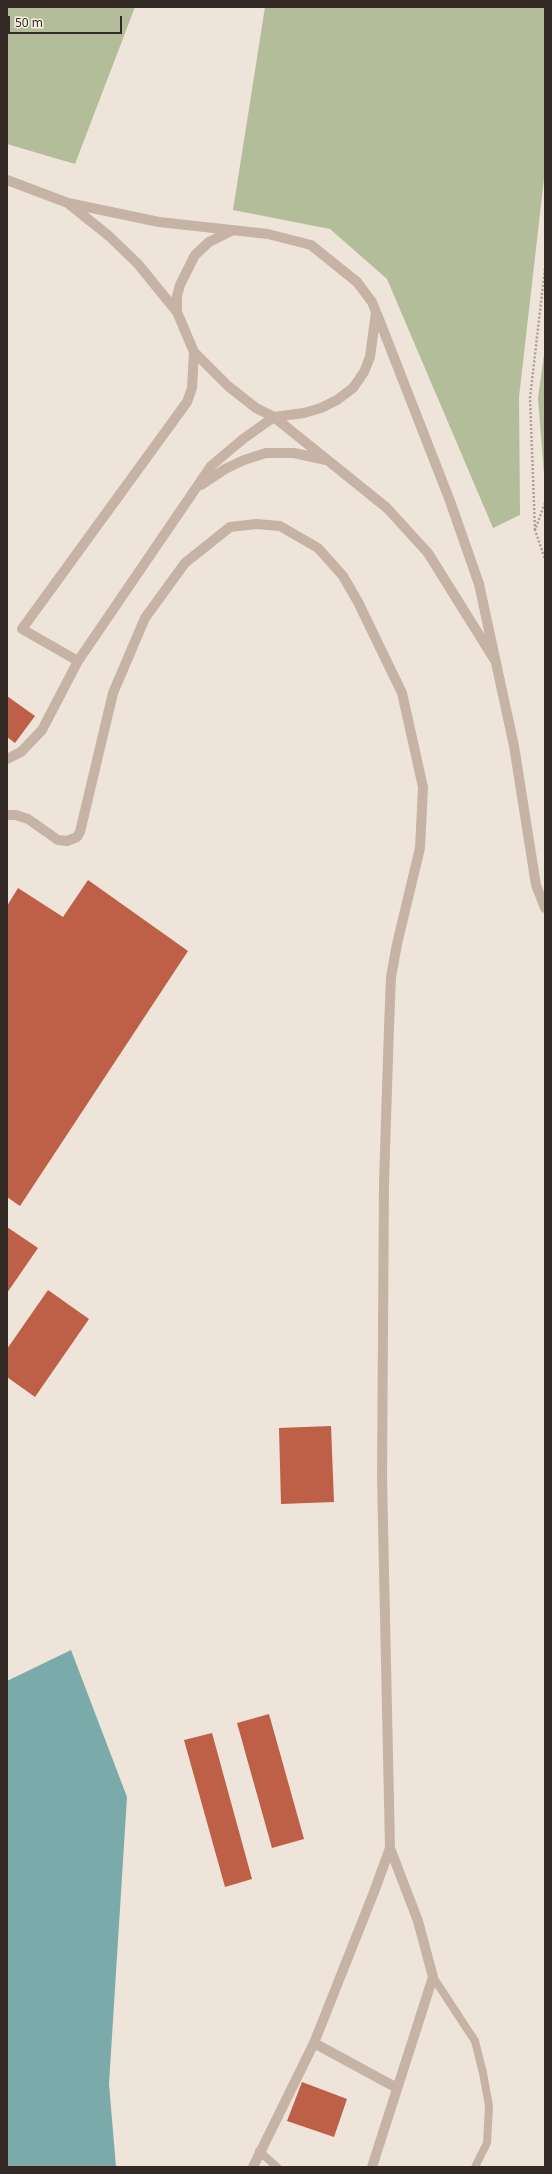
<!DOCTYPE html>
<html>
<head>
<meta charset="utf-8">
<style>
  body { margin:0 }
  #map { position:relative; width:552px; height:2174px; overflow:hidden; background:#efe4d9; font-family:"Noto Sans",sans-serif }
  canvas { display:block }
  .frame { position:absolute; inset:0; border:8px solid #332a26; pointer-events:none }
  .scale { position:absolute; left:8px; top:16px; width:114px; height:18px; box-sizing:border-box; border:2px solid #332a26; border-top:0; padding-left:5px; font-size:12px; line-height:14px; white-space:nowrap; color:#332a26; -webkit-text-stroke:3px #f7eee4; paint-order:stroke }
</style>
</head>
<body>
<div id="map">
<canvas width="552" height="2174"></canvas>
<div class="frame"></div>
<div class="scale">50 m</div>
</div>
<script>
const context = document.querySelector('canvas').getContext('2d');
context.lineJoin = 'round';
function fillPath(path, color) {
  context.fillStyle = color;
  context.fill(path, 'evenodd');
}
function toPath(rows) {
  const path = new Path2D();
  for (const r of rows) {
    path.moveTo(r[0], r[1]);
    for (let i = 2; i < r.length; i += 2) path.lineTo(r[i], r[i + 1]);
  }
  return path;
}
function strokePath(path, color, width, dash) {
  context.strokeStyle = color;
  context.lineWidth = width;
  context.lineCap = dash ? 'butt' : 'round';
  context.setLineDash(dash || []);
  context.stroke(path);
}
fillPath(toPath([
  [7,7,135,7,75,164,7,144],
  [265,7,545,7,545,170,519,397,520,515,493,528,387,279,330,229,233,210],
  [545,347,545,487,538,398]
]), '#b3bd9a');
fillPath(toPath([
  [71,1650,127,1797,109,2084,116,2167,7,2167,7,1681]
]), '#7aaaaa');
fillPath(toPath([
  [7,696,35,716,15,743,7,737],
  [88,880,188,951,20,1206,7,1197,7,906,18,888,63,917],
  [7,1227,38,1248,7,1293],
  [48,1290,89,1319,35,1397,7,1377,7,1349],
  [331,1426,334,1502,281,1504,279,1428],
  [269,1714,304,1839,272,1848,237,1723],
  [212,1733,252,1879,225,1887,184,1740],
  [302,2082,347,2099,334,2137,287,2121]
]), '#be5f48');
strokePath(toPath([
  [545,503,535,530,545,559],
  [535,530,530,398,545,268]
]), '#b29d90', 2.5, [2, 2]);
strokePath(toPath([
  [433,1977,475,2041,483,2073,489,2106,487,2143,475,2167],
  [259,2151,277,2167]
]), '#c6b3a6', 8);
strokePath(toPath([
  [7,180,68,203,159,222,268,234,311,245,357,282,372,302,376,312,370,357,364,372,353,388,337,400,321,408,304,413,274,417,256,408,228,386,194,352,177,312,177,296,180,285,195,255,209,242,231,231],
  [69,204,109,236,138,264,177,312],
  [377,314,450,501,479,584,514,746,536,885,545,908],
  [201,485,225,469,244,460,266,453,294,453,326,460],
  [78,661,22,629,187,402,192,388,194,352],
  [7,759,21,752,42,730,78,661,211,466,243,439,274,417,387,508,428,553,496,662],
  [7,815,16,815,28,819,58,840,67,841,77,837,80,832,113,693,145,618,185,563,230,527,256,524,280,526,318,548,343,576,358,602,402,693,423,787,420,848,397,944,391,977,389,1027,384,1183,382,1477,390,1848,374,1892,314,2043,253,2167],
  [314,2043,397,2088],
  [372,2167,433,1977,418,1921,390,1848]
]), '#c6b3a6', 10);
</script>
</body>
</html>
